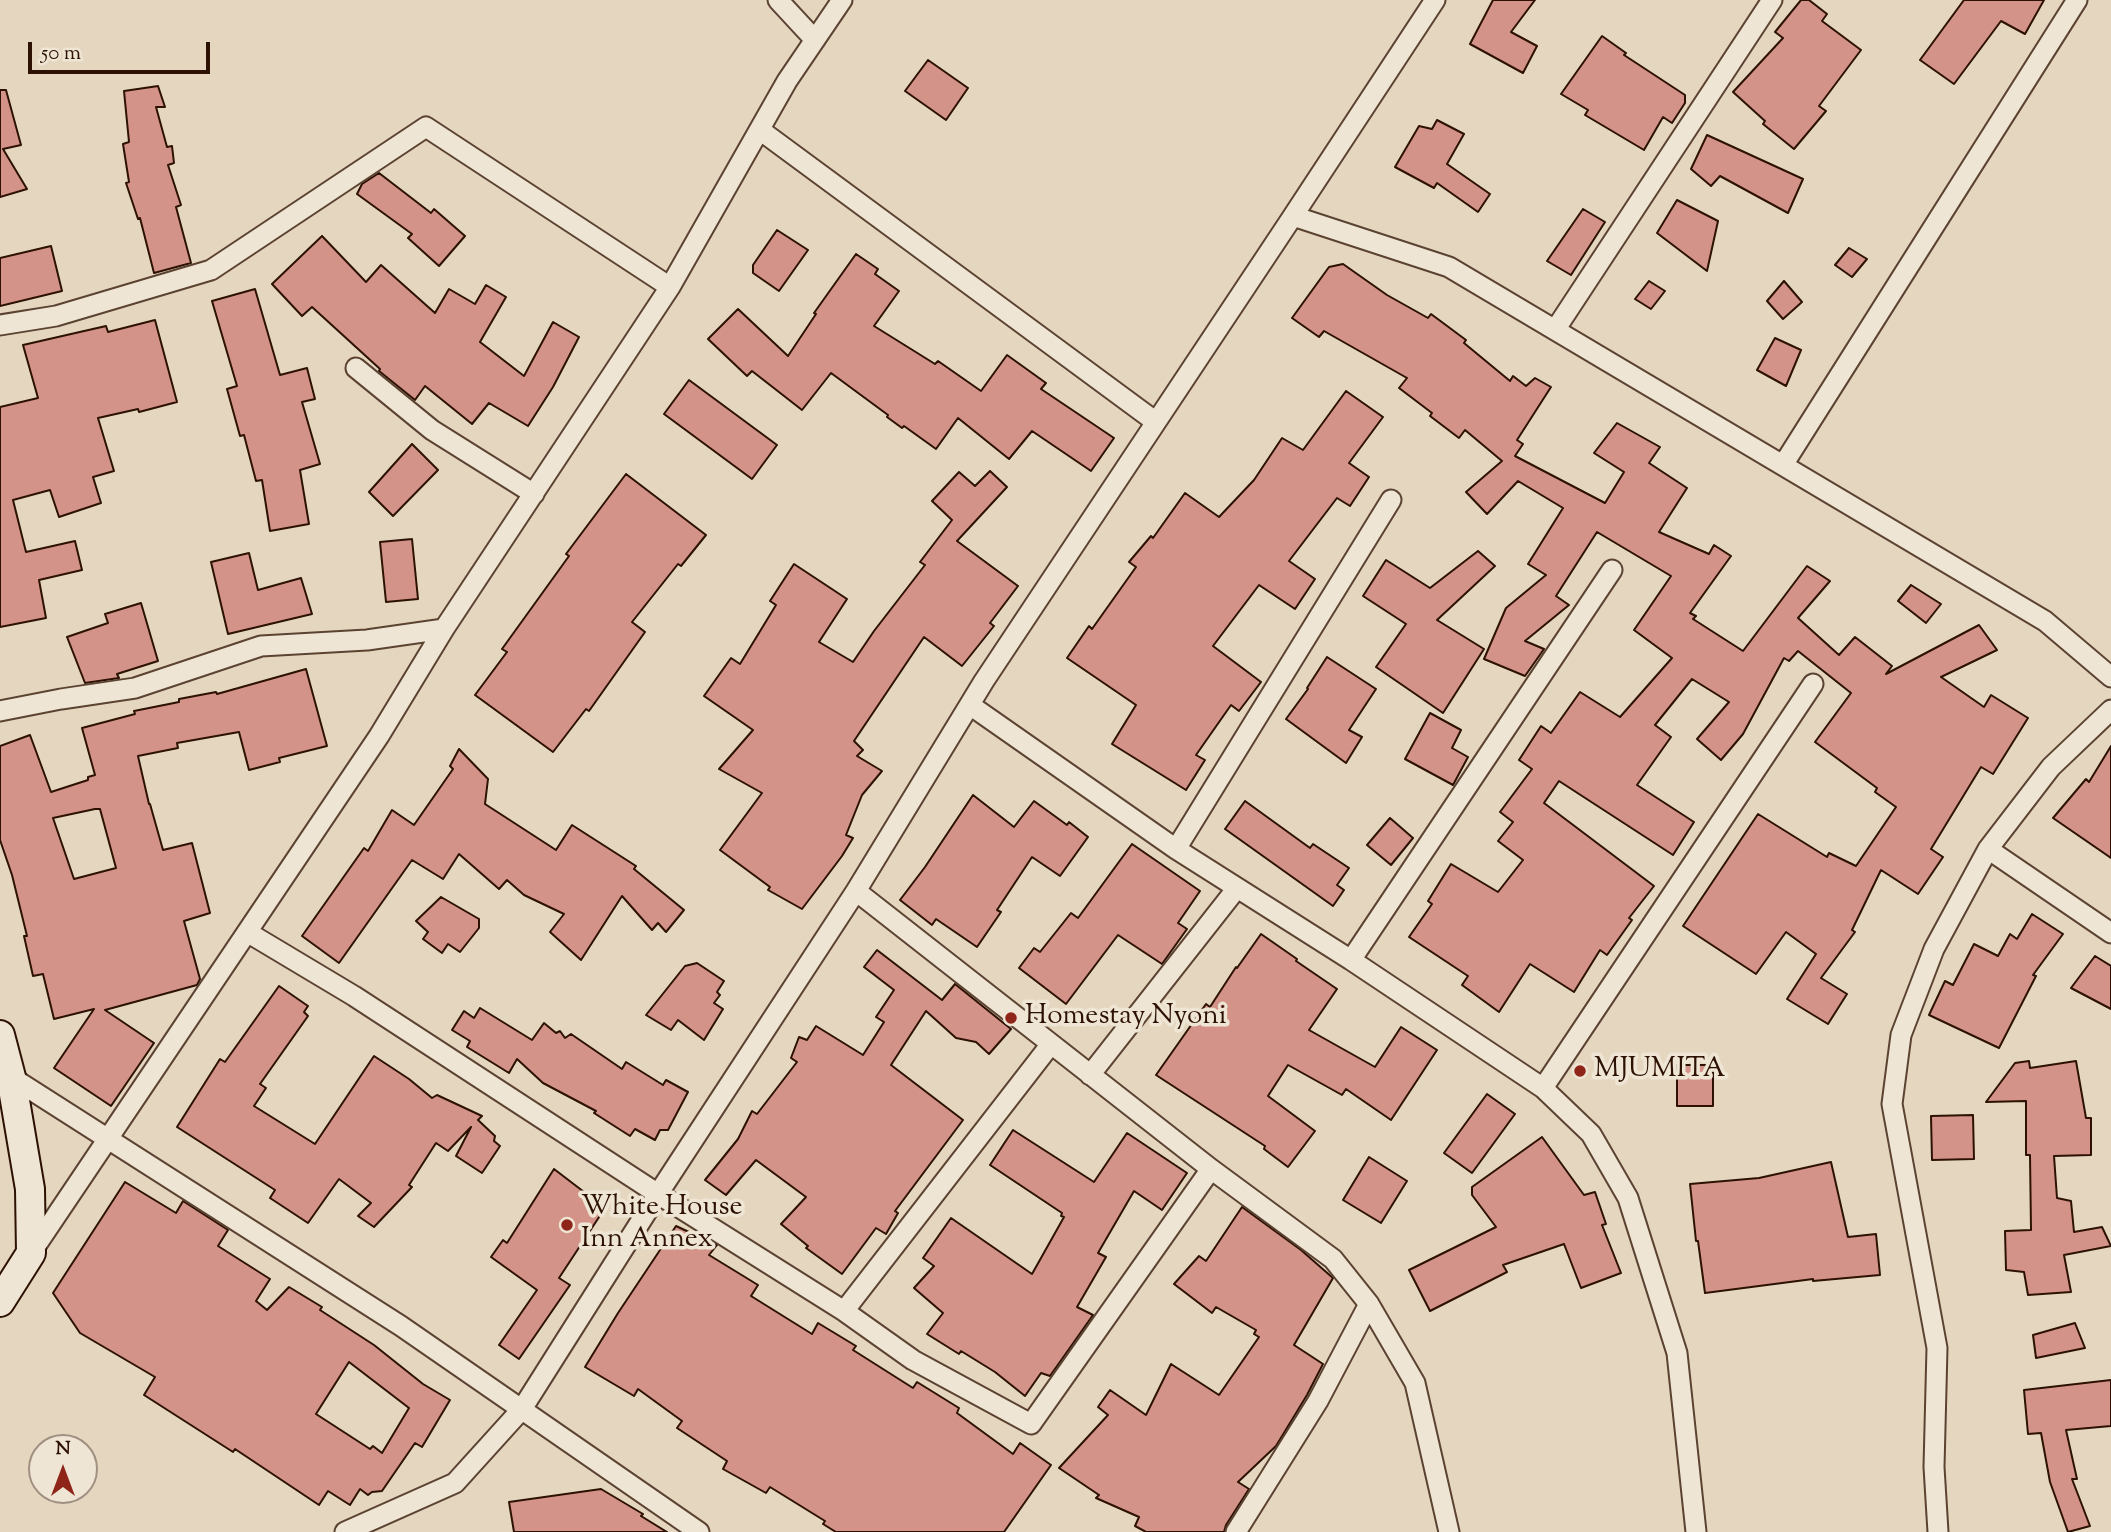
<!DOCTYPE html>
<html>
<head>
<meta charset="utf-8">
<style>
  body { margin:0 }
  #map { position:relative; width:2111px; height:1532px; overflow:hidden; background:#e5d7bf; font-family:"Sorts Mill Goudy",serif }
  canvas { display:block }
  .north { position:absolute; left:28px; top:1434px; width:70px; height:70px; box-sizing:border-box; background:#eee5d5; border:2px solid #a19081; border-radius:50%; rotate:0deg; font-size:19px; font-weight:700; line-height:28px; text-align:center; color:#2d1102 }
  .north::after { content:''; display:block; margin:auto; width:24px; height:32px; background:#8f2418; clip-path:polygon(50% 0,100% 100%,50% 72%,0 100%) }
  .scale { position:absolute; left:28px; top:42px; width:182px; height:32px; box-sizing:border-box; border:4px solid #2d1102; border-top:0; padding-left:9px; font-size:21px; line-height:24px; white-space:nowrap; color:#2d1102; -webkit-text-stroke:5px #eee5d5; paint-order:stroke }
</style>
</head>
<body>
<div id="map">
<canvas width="2111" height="1532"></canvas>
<div class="north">N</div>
<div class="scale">50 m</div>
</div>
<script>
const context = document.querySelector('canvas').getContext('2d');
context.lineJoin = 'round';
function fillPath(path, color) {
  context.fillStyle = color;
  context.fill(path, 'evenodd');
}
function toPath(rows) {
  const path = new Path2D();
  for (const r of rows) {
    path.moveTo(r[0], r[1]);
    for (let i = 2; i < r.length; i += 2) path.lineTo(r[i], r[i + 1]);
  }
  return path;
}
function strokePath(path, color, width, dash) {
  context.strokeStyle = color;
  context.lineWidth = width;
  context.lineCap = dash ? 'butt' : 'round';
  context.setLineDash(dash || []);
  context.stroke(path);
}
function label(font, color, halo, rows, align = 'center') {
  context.font = font + ' "Sorts Mill Goudy",serif';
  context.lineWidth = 7;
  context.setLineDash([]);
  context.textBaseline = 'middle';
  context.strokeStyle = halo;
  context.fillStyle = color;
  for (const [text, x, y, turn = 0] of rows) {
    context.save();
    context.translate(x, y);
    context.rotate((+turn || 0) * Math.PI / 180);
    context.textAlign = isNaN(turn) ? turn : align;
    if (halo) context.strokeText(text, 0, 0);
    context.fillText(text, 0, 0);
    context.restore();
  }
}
const building = toPath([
  [1493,0,1535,0,1511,32,1537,46,1523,73,1470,44,1493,0],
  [1801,0,1809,0,1827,14,1822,21,1861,50,1819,106,1826,111,1794,149,1763,124,1765,121,1733,92,1783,38,1775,32,1801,0],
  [1964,0,2044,0,2025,34,2001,21,1954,84,1920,60,1964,0],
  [1602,36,1626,53,1624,55,1685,95,1685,103,1672,123,1663,117,1644,150,1585,115,1588,110,1561,94,1602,36],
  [928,60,968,88,946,120,905,91,928,60],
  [158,86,165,107,156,107,167,147,172,146,174,163,168,165,181,205,176,207,191,263,154,273,140,218,138,219,126,183,129,182,123,144,129,142,124,91,158,86],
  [0,90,6,90,21,145,3,149,27,189,0,197,0,90],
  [1437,120,1464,134,1447,164,1490,194,1478,212,1437,183,1434,188,1395,167,1419,126,1432,129,1437,120],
  [1707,135,1803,179,1788,213,1720,176,1711,186,1691,169,1707,135],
  [379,173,431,213,434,209,465,236,439,266,408,238,412,234,357,194,362,184,379,173],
  [1677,200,1718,221,1707,271,1657,233,1677,200],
  [1583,209,1605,222,1571,275,1547,261,1583,209],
  [777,230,808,250,779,291,753,273,753,265,777,230],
  [322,236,366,282,381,265,435,313,449,289,475,304,486,285,506,297,480,342,524,376,553,322,579,337,553,387,528,426,489,403,472,424,425,386,415,400,379,371,380,369,312,307,302,316,272,284,322,236],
  [51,246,62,291,0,306,0,258,51,246],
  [1849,248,1867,259,1852,277,1835,265,1849,248],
  [856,254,878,269,875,274,899,291,874,326,935,364,938,361,981,391,1007,355,1046,383,1041,389,1114,438,1091,471,1032,431,1009,459,958,418,936,449,904,426,902,428,887,417,888,415,831,373,802,410,752,371,747,376,708,339,738,309,788,356,816,314,814,313,856,254],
  [1343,264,1387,295,1428,318,1431,314,1466,340,1464,343,1510,381,1513,376,1526,386,1535,378,1551,387,1517,440,1523,444,1515,456,1605,503,1624,472,1594,453,1617,423,1660,447,1649,463,1687,488,1659,532,1709,554,1714,545,1731,556,1690,613,1696,616,1693,619,1743,651,1807,566,1830,581,1798,618,1839,655,1855,637,1892,666,1886,674,1979,625,1997,650,1941,677,1984,707,1991,695,2028,718,1993,774,1981,767,1931,849,1943,857,1918,894,1881,870,1852,930,1855,932,1821,978,1847,994,1828,1024,1787,999,1816,954,1786,932,1756,974,1683,926,1758,814,1827,857,1829,853,1856,866,1896,807,1875,792,1877,788,1815,742,1851,693,1798,651,1789,661,1784,658,1743,734,1721,760,1697,739,1729,702,1692,679,1655,725,1671,737,1637,785,1694,822,1673,855,1559,781,1544,803,1654,886,1629,918,1632,920,1607,955,1600,950,1574,992,1530,964,1499,1012,1462,985,1468,976,1409,937,1432,904,1428,901,1451,864,1498,892,1523,860,1498,841,1513,822,1500,812,1532,769,1519,760,1541,726,1551,733,1580,692,1620,717,1672,658,1634,630,1671,576,1597,532,1556,596,1569,605,1525,641,1544,649,1525,676,1484,659,1506,608,1546,575,1528,564,1563,508,1518,481,1487,514,1466,492,1502,461,1465,430,1459,438,1430,416,1432,413,1399,388,1407,378,1324,331,1319,337,1292,318,1329,267,1343,264],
  [1649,281,1665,291,1651,309,1635,299,1649,281],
  [1784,281,1802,302,1783,319,1767,301,1784,281],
  [255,289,280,375,307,368,315,399,302,402,320,464,300,470,309,524,270,531,262,480,256,481,244,435,240,436,227,389,237,386,212,301,255,289],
  [155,320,177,402,139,412,138,409,98,418,114,471,93,477,101,503,59,517,50,490,13,500,26,552,75,541,82,570,39,580,46,618,0,627,0,407,38,398,23,345,106,326,108,332,155,320],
  [1775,338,1801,350,1786,386,1757,370,1775,338],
  [689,380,777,445,752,479,664,414,689,380],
  [1346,391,1383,417,1349,463,1369,477,1350,506,1337,498,1289,561,1315,579,1295,609,1259,585,1213,646,1261,682,1239,711,1231,705,1196,755,1205,760,1186,790,1112,744,1136,705,1067,658,1089,626,1092,629,1136,567,1129,562,1151,536,1153,538,1185,493,1219,517,1254,480,1282,438,1303,450,1346,391],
  [412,444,438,470,393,516,369,492,412,444],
  [990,471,1007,487,957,541,1018,586,990,623,994,626,962,666,924,637,854,741,863,750,857,756,882,771,862,795,846,835,853,838,842,856,802,909,768,890,770,887,720,850,762,793,719,769,753,730,704,696,731,658,740,664,776,605,770,601,794,564,847,599,819,642,853,662,874,631,925,565,920,562,952,520,932,501,959,472,975,486,990,471],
  [626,474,706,535,681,566,678,564,632,622,645,632,589,711,586,709,553,752,475,695,507,652,502,649,569,556,566,554,626,474],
  [412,539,418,599,386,602,380,542,412,539],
  [1478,551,1495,566,1437,620,1484,649,1443,713,1376,667,1406,624,1363,596,1386,560,1430,588,1478,551],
  [249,553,258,590,301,578,312,614,228,634,211,562,249,553],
  [1911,585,1941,604,1926,623,1898,601,1911,585],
  [141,603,158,661,117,674,119,678,85,683,67,637,108,623,105,614,141,603],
  [1327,657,1376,689,1349,730,1362,737,1346,763,1286,719,1308,689,1307,688,1327,657],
  [306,669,327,746,279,758,280,762,249,770,239,732,177,743,178,748,138,756,149,804,150,804,163,850,192,843,210,913,184,921,200,979,197,985,105,1010,154,1043,111,1106,54,1068,94,1009,54,1019,43,974,33,976,24,936,27,936,12,875,0,840,0,746,30,735,51,792,88,780,88,777,95,775,82,728,135,714,134,711,179,702,179,699,216,692,217,694,306,669],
  [95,809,100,809,116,868,74,879,53,818,95,809],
  [1430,713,1461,730,1452,748,1468,757,1453,785,1405,759,1430,713],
  [2111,746,2111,858,2053,818,2086,779,2089,782,2111,746],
  [459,749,488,779,485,804,556,850,572,825,636,866,634,869,684,910,666,932,658,923,652,930,622,896,581,960,550,932,564,914,524,895,507,880,499,889,459,854,443,879,412,860,339,963,302,936,364,848,368,851,392,810,414,825,453,769,450,766,459,749],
  [973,795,1014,827,1034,801,1067,825,1069,822,1088,837,1060,876,1032,857,997,910,1001,912,977,947,936,919,932,925,900,900,925,867,973,795],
  [1245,801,1310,848,1313,844,1349,868,1337,885,1344,890,1333,906,1225,829,1245,801],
  [1390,818,1413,838,1391,865,1367,845,1390,818],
  [1132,844,1200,891,1178,923,1187,929,1162,964,1118,935,1066,1004,1019,968,1034,948,1040,952,1071,913,1078,918,1132,844],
  [441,897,479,919,479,928,460,952,448,944,442,953,423,939,428,932,416,921,441,897],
  [2032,914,2063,934,2033,975,2036,976,1999,1048,1929,1015,1945,981,1953,985,1974,944,1998,956,2010,934,2017,939,2032,914],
  [1261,934,1297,959,1296,961,1337,989,1309,1030,1375,1067,1401,1027,1437,1050,1391,1120,1346,1089,1342,1095,1288,1065,1268,1096,1315,1131,1288,1167,1264,1149,1265,1146,1156,1075,1206,1004,1210,1007,1236,967,1237,968,1261,934],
  [877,950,942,1000,955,984,1011,1029,989,1054,976,1042,956,1038,926,1011,891,1065,963,1120,895,1211,898,1213,886,1234,876,1228,842,1274,806,1248,808,1246,781,1224,806,1197,756,1160,726,1195,705,1180,738,1139,752,1111,757,1114,797,1062,791,1058,799,1037,807,1040,816,1026,863,1055,884,1022,876,1017,894,990,864,967,877,950],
  [2095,956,2111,966,2111,1009,2071,988,2095,956],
  [697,963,724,981,717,992,720,995,714,1003,723,1009,704,1040,678,1020,671,1030,646,1015,685,966,697,963],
  [279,986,308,1006,304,1012,308,1016,260,1084,266,1088,254,1106,315,1144,374,1056,409,1079,432,1098,437,1095,482,1116,478,1120,495,1136,494,1141,500,1146,482,1173,456,1156,471,1127,448,1151,436,1143,409,1185,412,1187,374,1227,358,1216,371,1203,339,1179,308,1223,270,1198,275,1190,177,1127,220,1059,225,1062,279,986],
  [480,1008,532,1040,544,1023,556,1033,560,1031,565,1038,571,1034,622,1069,626,1062,663,1085,666,1080,688,1092,668,1130,660,1130,655,1140,635,1129,630,1136,594,1113,596,1111,543,1083,517,1059,509,1073,467,1047,470,1041,452,1030,464,1011,474,1018,480,1008],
  [2029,1061,2030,1068,2076,1061,2086,1118,2091,1118,2091,1155,2054,1156,2057,1198,2071,1201,2074,1232,2102,1227,2111,1246,2064,1255,2071,1292,2028,1295,2024,1272,2006,1270,2005,1231,2031,1230,2030,1155,2026,1155,2026,1101,1986,1102,2015,1063,2029,1061],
  [1677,1065,1713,1065,1713,1106,1677,1106,1677,1065],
  [1487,1094,1515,1114,1472,1173,1444,1153,1487,1094],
  [1973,1115,1974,1159,1932,1160,1931,1116,1973,1115],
  [1013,1130,1094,1182,1127,1133,1187,1173,1162,1210,1134,1191,1098,1253,1106,1257,1077,1307,1093,1315,1050,1376,1041,1373,1025,1396,995,1372,961,1351,959,1354,927,1334,943,1313,914,1288,934,1266,923,1258,951,1218,1032,1274,1064,1217,1061,1216,1062,1213,990,1165,1013,1130],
  [1542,1137,1584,1195,1595,1192,1606,1224,1602,1225,1621,1273,1581,1288,1564,1244,1503,1265,1507,1272,1430,1311,1409,1270,1496,1227,1472,1195,1472,1187,1542,1137],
  [1369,1157,1407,1181,1381,1223,1343,1200,1369,1157],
  [1831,1162,1848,1237,1876,1234,1880,1275,1813,1281,1813,1279,1705,1293,1698,1241,1696,1241,1690,1184,1759,1178,1831,1162],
  [554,1169,605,1208,559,1278,570,1285,519,1359,499,1345,537,1290,491,1257,503,1240,507,1243,554,1169],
  [125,1182,176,1213,183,1201,228,1230,218,1246,270,1279,256,1301,267,1310,289,1287,322,1307,320,1310,374,1345,423,1384,450,1400,422,1447,415,1443,382,1491,372,1492,368,1495,360,1489,350,1505,328,1491,319,1505,235,1449,233,1452,144,1395,155,1377,80,1333,53,1293,125,1182],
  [349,1362,409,1408,382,1453,373,1446,370,1449,316,1414,349,1362],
  [1242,1207,1301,1250,1333,1278,1294,1345,1323,1364,1307,1395,1276,1446,1238,1482,1249,1489,1226,1525,1224,1532,1146,1532,1135,1526,1139,1517,1096,1498,1099,1495,1059,1468,1108,1415,1098,1407,1110,1390,1146,1415,1171,1364,1219,1395,1259,1337,1254,1334,1256,1330,1216,1307,1212,1313,1174,1284,1199,1256,1206,1261,1242,1207],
  [676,1226,717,1245,709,1255,758,1285,751,1296,812,1334,818,1323,856,1346,853,1350,913,1388,917,1382,959,1408,957,1413,1013,1454,1020,1443,1051,1465,1004,1532,836,1532,823,1524,825,1521,770,1487,766,1493,723,1469,727,1461,677,1428,682,1421,638,1389,634,1396,585,1367,618,1313,676,1226],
  [2075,1323,2085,1348,2036,1358,2033,1335,2075,1323],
  [2111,1380,2111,1426,2066,1430,2077,1479,2072,1479,2090,1526,2068,1532,2050,1482,2041,1433,2028,1434,2024,1390,2111,1380],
  [601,1489,643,1514,641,1516,667,1532,514,1532,509,1502,601,1489]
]);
fillPath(building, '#d39388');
strokePath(building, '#2d1102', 2);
const street = toPath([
  [778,0,815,40],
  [760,130,1156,422],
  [1293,216,1435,0],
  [0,325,56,316,211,270,426,127,670,287],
  [1555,330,1772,0],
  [356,368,432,430,534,494],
  [1783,465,2077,0],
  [970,705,1176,849,1351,960,1543,1088,1591,1134,1628,1198,1677,1353,1696,1532],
  [0,711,61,699,135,688,261,646,367,640,444,629],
  [1176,849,1391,500],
  [1988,849,2111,933],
  [856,891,1211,1169,1333,1259,1369,1304,1415,1383,1449,1532],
  [247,932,354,996,658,1194,844,1311,913,1360,1031,1424,1211,1169],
  [1351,960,1612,570],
  [1090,1075,1237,888],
  [11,1077,401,1326,699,1532],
  [1543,1088,1813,684],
  [31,1253,379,736,444,629,670,287,787,81,842,0],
  [844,1311,1051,1044],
  [345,1532,455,1483,522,1409,658,1194,856,891,984,681,1293,216,1449,267,2045,621,2111,677],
  [1236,1532,1318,1401,1369,1304],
  [1938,1532,1934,1467,1937,1348,1892,1104,1901,1035,1934,949,1988,849,2051,767,2111,710]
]);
const secondary = toPath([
  [0,1035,11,1077,30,1189,31,1253,0,1302]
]);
strokePath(street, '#5b4231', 23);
strokePath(secondary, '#2d1102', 32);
strokePath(street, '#eee5d5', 19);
strokePath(secondary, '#eee5d5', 28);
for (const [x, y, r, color] of [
  [1011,1018,7,"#8f2418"],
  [1580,1071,7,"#8f2418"],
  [567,1225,7,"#8f2418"]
]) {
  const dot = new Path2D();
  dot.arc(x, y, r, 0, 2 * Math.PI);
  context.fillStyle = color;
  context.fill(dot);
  strokePath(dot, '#eee5d5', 2.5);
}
label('28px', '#2d1102', '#eee5d5', [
  ["Homestay Nyoni",1025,1018],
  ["MJUMITA",1594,1071],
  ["White House",581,1209],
  ["Inn Annex",581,1241]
], 'left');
</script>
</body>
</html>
